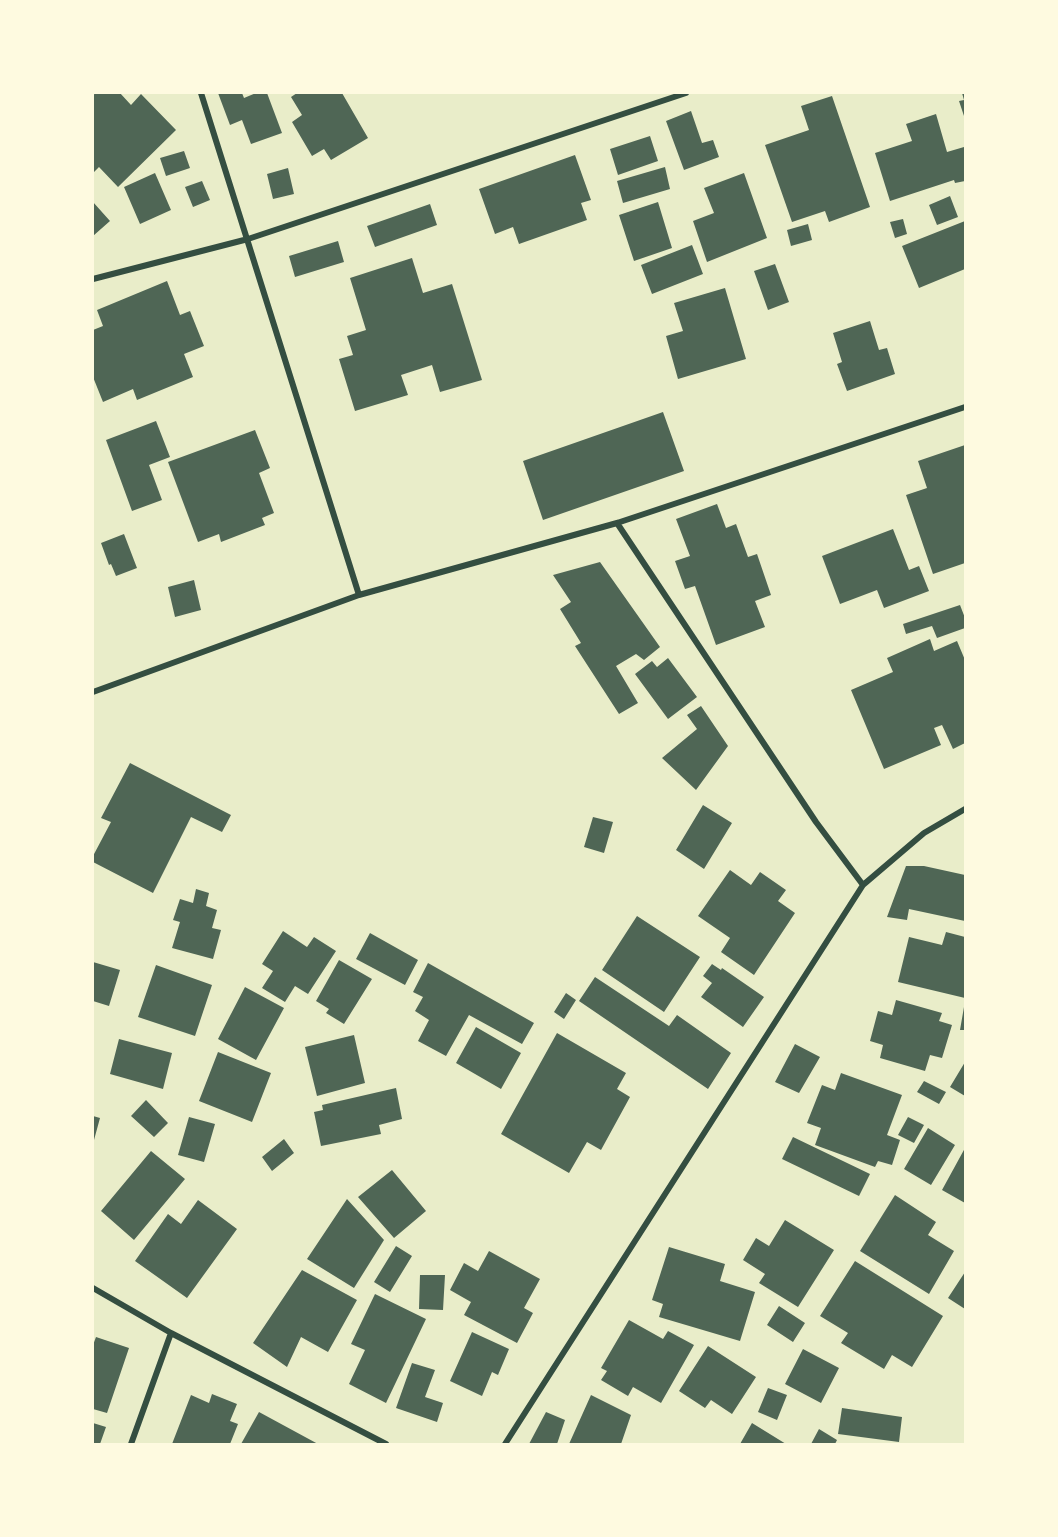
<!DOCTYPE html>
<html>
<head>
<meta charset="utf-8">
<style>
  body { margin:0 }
  #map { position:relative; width:1058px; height:1537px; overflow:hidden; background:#e9edc9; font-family:Lato,sans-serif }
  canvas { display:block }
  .frame { position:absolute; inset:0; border:94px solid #fefae0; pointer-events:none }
</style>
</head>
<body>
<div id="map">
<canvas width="1058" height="1537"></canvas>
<div class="frame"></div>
</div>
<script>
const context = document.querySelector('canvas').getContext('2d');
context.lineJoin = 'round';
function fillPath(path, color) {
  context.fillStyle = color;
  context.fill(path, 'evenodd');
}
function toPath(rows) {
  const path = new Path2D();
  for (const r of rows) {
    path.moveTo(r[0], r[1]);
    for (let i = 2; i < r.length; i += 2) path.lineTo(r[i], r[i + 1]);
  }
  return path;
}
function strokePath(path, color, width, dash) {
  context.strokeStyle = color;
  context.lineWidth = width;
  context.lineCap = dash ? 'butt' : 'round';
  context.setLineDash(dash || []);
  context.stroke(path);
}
fillPath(toPath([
  [96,93,120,93,131,105,141,94,176,130,118,187,99,167,93,173,93,95],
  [218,93,242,93,244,98,256,93,267,93,282,133,251,144,242,120,230,125],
  [297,93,342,93,368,138,331,160,324,149,312,156,292,122,302,115,291,97],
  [962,93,965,93,965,119,959,101,964,100],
  [832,96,870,207,829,222,825,211,792,222,765,145,809,130,801,106],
  [691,111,702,143,713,140,719,157,684,170,666,121],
  [936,114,947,152,964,147,965,181,955,183,954,180,890,201,875,153,912,141,906,124],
  [650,136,658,161,618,175,610,149],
  [184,151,190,168,166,176,160,158],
  [575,155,591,200,581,203,587,220,519,244,513,227,495,234,479,189],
  [665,167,670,189,623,203,617,181],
  [288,168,294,194,273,199,267,174],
  [155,173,171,210,140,224,124,187],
  [744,173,767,238,707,262,693,221,714,213,704,188],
  [202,181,210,200,193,207,185,187],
  [950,196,958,217,937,225,929,205],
  [93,202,110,221,93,236],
  [658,202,672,248,634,261,619,215],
  [430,204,437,225,375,247,367,226],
  [903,219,907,234,895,238,890,222],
  [965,221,965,269,919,288,902,246],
  [808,224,812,240,791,246,787,230],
  [338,241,344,262,295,277,289,256],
  [692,245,703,274,652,294,641,265],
  [412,258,423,293,452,284,482,380,440,392,432,365,401,375,408,395,355,411,339,359,353,355,347,336,366,330,350,278],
  [775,264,789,302,768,310,754,271],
  [167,281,180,315,190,311,204,346,184,354,193,377,137,400,133,389,103,402,93,377,93,330,103,326,97,310],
  [725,288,746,359,678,379,666,336,683,331,674,303],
  [870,321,879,350,887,348,895,374,847,391,837,364,842,362,833,333],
  [663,412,684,471,543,520,523,461],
  [156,421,170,457,149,465,162,500,132,511,106,440],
  [255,430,270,468,259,473,274,513,262,518,265,525,221,542,219,534,198,542,168,462],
  [965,445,965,563,933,574,906,495,927,488,918,461],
  [717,504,726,528,736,524,748,557,757,554,771,595,755,601,765,627,716,645,695,586,685,589,675,561,690,556,676,519],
  [893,529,909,570,919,566,929,591,884,608,877,590,840,604,822,556],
  [124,534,137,568,116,576,111,564,109,565,101,543],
  [600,562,660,647,644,660,636,654,616,666,638,703,619,714,575,646,581,643,560,609,571,602,553,575],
  [194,580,201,610,175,617,168,587],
  [960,605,965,618,965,628,937,638,932,626,906,634,903,624],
  [930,639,934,651,957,641,965,660,965,743,953,749,942,725,934,728,941,745,884,769,851,690,893,672,887,658],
  [668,658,697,697,668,719,635,674,652,661,657,667],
  [701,706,728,746,696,790,662,758,697,729,687,715],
  [130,763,231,815,222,832,191,817,153,893,93,862,93,856,111,822,101,818],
  [703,805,732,823,704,869,676,850],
  [593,817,613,822,604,853,584,847],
  [906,866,924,866,965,875,965,921,909,909,907,920,887,917],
  [730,870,751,885,760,872,786,890,778,901,795,913,754,975,721,952,730,938,698,916],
  [196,889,209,893,206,906,217,910,212,928,221,930,213,959,172,948,180,922,173,920,180,899,193,903],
  [637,916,700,957,664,1012,602,970],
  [283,931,307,947,314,937,336,951,308,994,295,986,285,1002,262,988,273,971,262,964],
  [946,932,965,937,965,998,898,982,909,937,942,945],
  [370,933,418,960,405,985,356,959],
  [339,960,372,979,344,1024,326,1013,329,1009,316,1001],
  [93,962,120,970,109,1006,93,1001],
  [428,963,534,1023,522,1044,469,1015,446,1056,418,1041,429,1020,415,1011,423,997,413,992],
  [712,964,721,970,722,968,764,997,743,1027,701,997,712,983,703,976],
  [156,965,212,985,195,1036,138,1017],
  [595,977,669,1026,677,1015,731,1053,708,1089,579,1001],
  [245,987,284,1008,256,1060,218,1039],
  [566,993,576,1000,564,1019,554,1012],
  [896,1000,942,1013,939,1021,952,1025,942,1058,930,1055,925,1071,880,1058,883,1045,870,1041,878,1011,892,1015],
  [964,1007,965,1007,965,1030,960,1030],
  [476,1027,521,1053,501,1089,456,1063],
  [557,1033,626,1073,617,1089,630,1097,601,1150,587,1142,569,1173,501,1134],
  [354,1035,365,1083,317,1096,305,1047],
  [119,1039,172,1053,163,1089,110,1074],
  [795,1044,820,1057,799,1093,775,1082],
  [218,1052,271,1073,252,1122,199,1101],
  [965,1062,965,1096,950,1087],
  [841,1073,902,1095,887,1135,900,1140,892,1165,878,1161,875,1167,815,1145,821,1128,807,1123,822,1085,835,1090],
  [924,1081,946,1092,939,1104,917,1092],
  [396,1088,402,1119,379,1125,381,1134,321,1146,314,1112,323,1110,322,1105],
  [146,1100,168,1123,154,1137,131,1116],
  [93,1116,100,1118,94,1140,93,1140],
  [189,1117,215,1124,204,1162,178,1155],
  [908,1117,924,1125,914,1143,898,1135],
  [928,1128,955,1145,931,1185,904,1169],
  [793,1137,870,1174,859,1196,782,1159],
  [284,1139,294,1153,272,1171,262,1157],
  [965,1148,965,1203,942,1190],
  [151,1151,185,1179,134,1240,101,1211],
  [392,1170,426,1211,394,1238,358,1197],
  [895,1195,936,1222,928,1235,954,1251,929,1294,860,1251],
  [347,1199,384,1240,354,1288,307,1259],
  [198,1200,237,1229,187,1298,135,1261,168,1214,181,1224],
  [785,1220,834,1250,798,1307,759,1283,765,1274,743,1260,756,1238,769,1246],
  [396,1246,412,1256,390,1292,374,1282],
  [669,1247,725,1264,720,1281,755,1292,740,1341,659,1317,663,1304,652,1300],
  [489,1251,540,1279,524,1308,533,1313,517,1343,464,1315,471,1302,450,1290,464,1263,478,1271],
  [855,1261,943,1316,912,1367,892,1355,884,1369,841,1343,848,1333,820,1316],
  [302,1270,357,1300,328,1352,301,1337,287,1367,253,1343],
  [965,1272,965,1309,948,1298],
  [420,1275,445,1275,443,1310,419,1309],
  [375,1294,426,1319,386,1403,349,1384,365,1350,351,1344],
  [779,1306,805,1323,793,1342,767,1325],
  [629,1320,663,1339,668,1331,694,1345,661,1403,633,1387,628,1396,601,1380,607,1371,601,1368],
  [472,1332,509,1349,498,1375,492,1372,482,1396,450,1381],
  [96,1337,129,1348,107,1413,93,1409,93,1345],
  [708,1346,756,1377,732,1414,711,1400,705,1408,679,1391],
  [803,1349,839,1368,821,1403,785,1384],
  [412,1363,435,1370,425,1397,443,1403,437,1422,396,1408],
  [768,1388,787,1395,777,1420,758,1412],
  [212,1394,237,1404,230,1421,238,1424,230,1444,172,1444,191,1395,209,1403],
  [591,1395,631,1415,621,1444,569,1444],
  [842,1408,902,1417,899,1442,838,1434],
  [259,1412,318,1444,241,1444],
  [546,1412,565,1420,557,1444,529,1444],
  [93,1423,106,1427,100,1444,93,1444],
  [752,1423,786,1444,740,1444],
  [819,1429,837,1440,835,1444,811,1444]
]), '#4f6655');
strokePath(toPath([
  [201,93,359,595],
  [93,279,248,239,686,93],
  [617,523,816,822,863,885],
  [93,692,359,595,617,523,965,407],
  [93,1288,171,1333,386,1444],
  [131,1444,171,1333],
  [505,1444,863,885,924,833,965,809]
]), '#344e41', 6);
</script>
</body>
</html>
